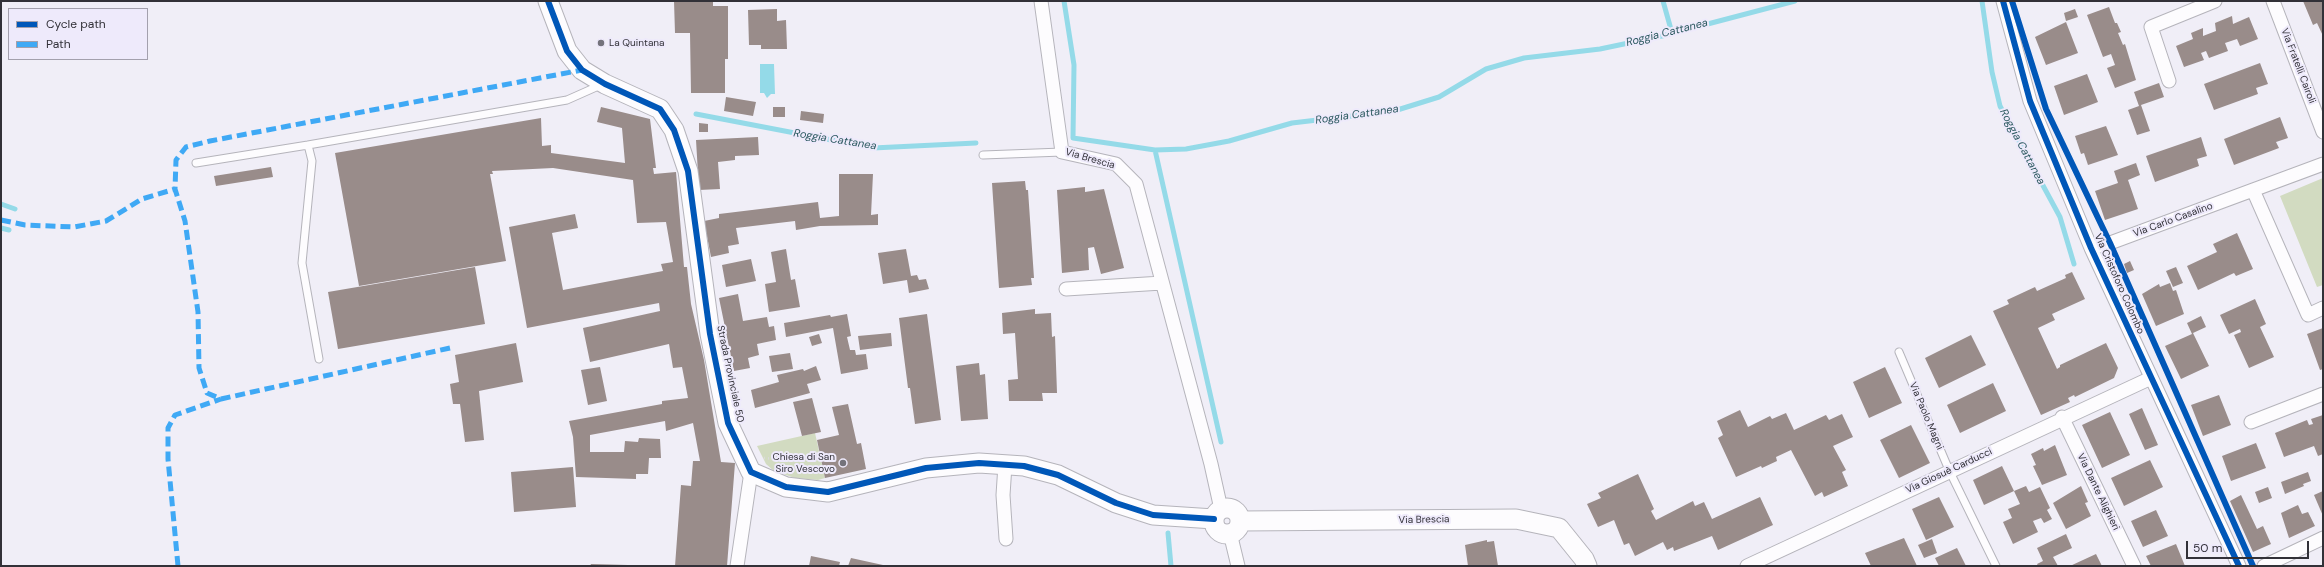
<!DOCTYPE html>
<html>
<head>
<meta charset="utf-8">
<style>
  body { margin:0 }
  #map { position:relative; width:2324px; height:567px; overflow:hidden; background:#f0eef7; font-family:"DM Sans",sans-serif }
  canvas { display:block }
  .frame { position:absolute; inset:0; border:2px solid #323138; pointer-events:none }
  .legend { position:absolute; left:8px; top:8px; width:140px; height:52px; box-sizing:border-box; background:#eeeafb; border:1px solid #a3a0ad; margin:0; padding:5px 7px; list-style:none; font-size:12px; color:#323138 }
  .legend li { display:flex; align-items:center; gap:8px; height:20px }
  .legend b { width:20px; border:1px solid #a3a0ad }
  .scale { position:absolute; left:2186px; top:541px; width:123px; height:18px; box-sizing:border-box; border:2px solid #323138; border-top:0; padding-left:5px; font-size:12px; line-height:14px; white-space:nowrap; color:#323138; -webkit-text-stroke:3px #eeeafb; paint-order:stroke }
</style>
</head>
<body>
<div id="map">
<canvas width="2324" height="567"></canvas>
<div class="frame"></div>
<ul class="legend">
<li><b style="height:5px;background:#0057b8"></b>Cycle path</li>
<li><b style="height:5px;background:#3fa9f5"></b>Path</li>
</ul>
<div class="scale">50 m</div>
</div>
<script>
const context = document.querySelector('canvas').getContext('2d');
context.lineJoin = 'round';
function fillPath(path, color) {
  context.fillStyle = color;
  context.fill(path, 'evenodd');
}
function toPath(rows) {
  const path = new Path2D();
  for (const r of rows) {
    if (r.length === 3) {
      path.moveTo(r[0] + r[2], r[1]);
      path.arc(r[0], r[1], r[2], 0, 2 * Math.PI);
      continue;
    }
    path.moveTo(r[0], r[1]);
    for (let i = 2; i < r.length; i += 2) path.lineTo(r[i], r[i + 1]);
  }
  return path;
}
function strokePath(path, color, width, dash) {
  context.strokeStyle = color;
  context.lineWidth = width;
  context.lineCap = dash ? 'butt' : 'round';
  context.setLineDash(dash || []);
  context.stroke(path);
}
function label(font, color, halo, rows, align = 'center') {
  context.font = font + ' "DM Sans",sans-serif';
  context.lineWidth = 4;
  context.setLineDash([]);
  context.textBaseline = 'middle';
  context.strokeStyle = halo;
  context.fillStyle = color;
  for (const [text, x, y, turn = 0] of rows) {
    context.save();
    context.translate(x, y);
    context.rotate((+turn || 0) * Math.PI / 180);
    context.textAlign = isNaN(turn) ? turn : align;
    if (halo) context.strokeText(text, 0, 0);
    context.fillText(text, 0, 0);
    context.restore();
  }
}
fillPath(toPath([
  [2323,178,2323,285,2317,287,2280,196],
  [815,433,825,478,818,480,795,478,774,471,766,464,757,446]
]), '#d2dbc1');
fillPath(toPath([
  [760,64,774,64,775,94,771,94,767,98,764,93,760,93]
]), '#94dae8');
strokePath(toPath([
  [1064,1,1074,65,1073,138,1155,150,1186,149,1229,141,1292,123,1394,111,1439,97,1486,69,1524,58,1600,49,1662,36,1795,1],
  [1663,1,1672,33],
  [1982,1,1992,72,2000,106,2060,217,2074,264],
  [696,114,873,148,976,143],
  [1155,150,1221,442],
  [1,204,15,209],
  [1,228,9,230],
  [1168,533,1171,566]
]), '#94dae8', 5);
fillPath(toPath([
  [674,1,713,1,713,6,728,6,728,59,725,59,725,93,691,93,690,33,675,33],
  [2303,1,2323,1,2323,36,2317,23,2313,25],
  [2109,7,2115,23,2117,23,2121,32,2118,33,2123,45,2125,44,2136,80,2115,88,2107,68,2115,65,2111,54,2103,57,2087,15],
  [777,9,777,21,786,20,787,49,761,49,761,45,749,45,748,10],
  [2075,9,2078,17,2066,21,2064,13],
  [2232,16,2233,24,2249,17,2258,39,2240,46,2237,39,2225,43,2228,51,2209,58,2206,51,2201,53,2204,60,2184,67,2176,46,2193,39,2191,33,2203,28,2203,36,2216,31,2215,23],
  [2066,22,2078,53,2046,65,2035,37],
  [2260,63,2268,84,2256,88,2258,94,2214,110,2204,84],
  [2087,74,2098,102,2064,115,2054,86],
  [2159,83,2164,97,2141,105,2150,131,2137,135,2128,110,2139,106,2134,92],
  [726,97,756,102,753,116,724,111],
  [601,107,650,119,656,168,653,168,654,174,676,172,684,267,687,267,691,304,704,360,721,462,735,463,727,566,675,566,681,485,691,486,693,461,700,461,693,423,666,431,665,421,590,435,590,452,624,452,625,441,638,442,639,438,660,439,661,458,649,458,648,474,636,474,636,479,576,477,573,437,569,421,662,404,662,401,688,398,682,367,673,368,669,344,590,362,583,328,660,311,659,303,527,328,509,227,575,214,578,228,552,233,563,290,663,271,661,264,673,262,666,222,637,223,633,180,553,168,492,171,493,174,490,174,506,261,359,286,335,153,541,118,542,146,551,145,551,153,625,163,622,128,597,122],
  [773,107,785,107,785,117,773,117],
  [801,111,824,114,823,123,800,120],
  [2280,117,2288,138,2276,142,2279,148,2234,165,2224,139],
  [699,123,708,124,708,132,699,132],
  [2106,126,2118,155,2088,165,2084,153,2081,154,2075,136],
  [758,137,759,155,735,156,735,160,718,162,720,189,699,190,696,140],
  [2201,137,2207,156,2197,159,2199,166,2155,182,2146,156],
  [2136,163,2140,175,2128,180,2138,209,2105,220,2095,191,2118,183,2114,171],
  [271,167,273,177,216,186,214,176],
  [839,174,873,174,871,215,878,214,878,225,820,226,796,230,795,221,736,228,739,244,728,246,729,253,711,257,704,221,719,218,719,214,818,202,820,218,839,216],
  [1025,181,1026,190,1028,190,1034,278,1031,278,1032,285,999,288,992,183],
  [1085,187,1085,192,1104,189,1124,268,1101,274,1094,247,1088,248,1089,270,1062,273,1057,190],
  [2237,233,2253,269,2236,276,2234,273,2198,290,2187,266,2217,252,2213,244],
  [786,249,791,280,795,279,800,307,769,312,765,284,776,282,771,252],
  [906,249,911,276,917,275,919,280,926,279,929,289,909,293,907,280,883,284,878,253],
  [751,259,756,281,726,287,722,265],
  [2130,261,2134,270,2127,273,2124,264],
  [475,267,485,324,338,349,328,292],
  [2176,267,2183,283,2173,287,2166,271],
  [2072,272,2085,299,2052,314,2055,320,2038,328,2057,369,2060,367,2060,365,2106,343,2118,368,2114,378,2075,397,2074,395,2068,398,2070,402,2041,415,1993,311,2009,304,2007,300,2035,287,2037,291,2066,278,2065,275],
  [2170,283,2173,291,2176,290,2184,314,2156,326,2142,294,2159,284,2160,287],
  [738,294,743,321,767,317,769,327,774,326,776,340,757,344,759,355,748,358,750,368,734,371,719,298],
  [2255,299,2266,324,2260,327,2274,357,2249,368,2234,335,2241,332,2240,329,2229,334,2220,315],
  [1035,309,1035,314,1051,313,1052,337,1055,336,1057,393,1042,393,1043,401,1009,401,1008,380,1018,379,1015,333,1003,334,1002,313],
  [847,314,851,336,847,337,850,350,855,350,856,355,866,354,868,369,841,374,833,328,786,337,784,323,830,315,831,317],
  [927,314,941,420,915,424,910,388,908,388,899,318],
  [2201,316,2206,327,2193,333,2209,366,2181,379,2165,346,2192,334,2187,323],
  [2323,328,2323,369,2320,370,2307,334],
  [891,333,892,346,860,350,858,336],
  [819,334,822,343,812,346,809,337],
  [1971,335,1986,365,1939,388,1925,358],
  [516,343,523,382,479,391,484,440,465,442,460,404,453,404,450,384,459,382,455,355],
  [790,353,793,369,772,372,769,356],
  [979,363,980,375,985,374,988,419,961,421,956,366],
  [816,366,821,380,807,384,810,393,755,408,751,390,779,382,777,375,803,369,804,371],
  [600,367,607,401,588,405,581,370],
  [1885,367,1902,403,1869,418,1853,382],
  [1993,383,2006,411,1960,433,1947,405],
  [2219,395,2231,425,2203,436,2191,405],
  [812,398,821,432,802,436,793,402],
  [848,404,857,444,861,443,866,469,825,478,817,440,839,435,832,407],
  [2142,408,2158,445,2145,450,2129,414],
  [1740,410,1748,427,1770,416,1772,419,1786,413,1794,430,1826,415,1829,420,1842,414,1853,437,1833,446,1846,470,1842,472,1848,486,1824,497,1822,492,1815,496,1791,450,1776,457,1777,461,1762,468,1761,466,1736,477,1718,438,1723,435,1717,421],
  [2110,412,2130,455,2102,468,2082,425],
  [2323,415,2323,454,2318,456,2314,446,2284,457,2275,433,2307,420,2309,425,2313,424,2311,419],
  [1911,425,1930,463,1899,478,1880,440],
  [2256,443,2266,468,2231,481,2222,456],
  [2055,445,2067,475,2042,485,2033,466,2036,465,2031,454,2043,448,2044,451],
  [2150,460,2163,487,2124,506,2111,478],
  [2002,466,2014,491,1984,505,1973,480],
  [573,467,576,507,514,512,511,472],
  [2308,472,2311,481,2303,484,2304,486,2285,494,2281,482],
  [1638,474,1654,509,1651,511,1656,520,1693,501,1695,506,1704,502,1712,519,1760,497,1773,525,1718,550,1712,536,1674,551,1673,547,1667,550,1663,542,1635,556,1629,543,1624,545,1614,520,1598,527,1587,504,1601,498,1598,493],
  [2026,486,2029,492,2040,487,2050,508,2047,510,2052,519,2044,523,2041,518,2033,521,2038,532,2013,544,2003,522,2012,518,2008,509,2020,504,2014,491],
  [2081,486,2088,502,2085,503,2091,516,2066,529,2053,503],
  [2268,487,2272,498,2259,503,2255,492],
  [2323,491,2323,516,2314,495],
  [2241,495,2257,529,2263,526,2271,544,2253,552,2230,501],
  [1939,497,1954,527,1926,540,1912,509],
  [2298,505,2302,514,2308,512,2315,526,2289,538,2281,513],
  [2156,510,2168,536,2143,547,2131,521],
  [2066,534,2072,548,2053,557,2058,566,2038,566,2037,564,2043,561,2037,548],
  [1904,538,1917,566,1871,566,1865,553],
  [1932,539,1937,553,1924,558,1918,545],
  [1487,540,1487,542,1494,541,1498,566,1468,566,1465,545],
  [2176,544,2185,566,2151,566,2146,556],
  [1957,548,1966,566,1939,566,1935,558],
  [2096,554,2102,566,2070,566],
  [811,556,840,562,839,566,809,566],
  [851,558,883,565,848,566],
  [591,564,628,565,628,566,590,566]
]), '#998c8a');
const lane = toPath([
  [983,155,1062,152],
  [196,163,308,145],
  [1899,352,1949,470,1996,566],
  [319,359,302,263,312,161,308,145,567,100,603,84]
]);
const street = toPath([
  [1041,1,1062,152,1116,164,1136,184,1211,464,1221,509],
  [2003,1,2030,101,2091,248,2239,566],
  [2273,1,2323,132],
  [2169,81,2151,27,2215,1],
  [2253,190,2308,315,2323,308],
  [2091,248,2110,243,2323,164],
  [1066,289,1162,283],
  [2062,417,2134,566],
  [2251,422,2323,394],
  [1005,465,1003,495,1006,539],
  [1230,533,1238,566],
  [737,566,751,472],
  [1747,566,2151,378],
  [2264,566,2323,538]
]);
const secondary = toPath([
  [548,1,567,51,582,70,605,84,660,109,674,130,688,171,710,334,728,423,751,472,786,487,828,492,926,468,979,463,1024,466,1058,475,1116,503,1153,515,1214,519],
  [1227,521,13],
  [1240,521,1516,519,1559,528,1584,559,1587,566]
]);
strokePath(lane, '#b5b4bb', 9);
strokePath(street, '#b5b4bb', 15);
strokePath(secondary, '#b5b4bb', 21);
strokePath(toPath([
  [764,458,803,461,821,458]
]), '#dadadc', 2.5, [1, 3]);
strokePath(lane, '#fdfcfe', 7);
strokePath(street, '#fdfcfe', 13);
strokePath(secondary, '#fdfcfe', 19);
strokePath(toPath([
  [1,220,25,225,74,227,106,221,142,199,175,189],
  [450,348,221,399,207,393,199,368,198,312,185,221,175,189,176,160,186,147,210,141,582,70],
  [178,566,168,459,168,428,175,415,221,399]
]), '#3fa9f5', 5, [10, 5]);
strokePath(toPath([
  [548,1,567,51,582,70,605,84,660,109,674,130,688,171,710,334,728,423,751,472,786,487,828,492,926,468,979,463,1024,466,1058,475,1116,503,1153,515,1214,519],
  [2003,1,2030,101,2091,248,2239,566],
  [2012,1,2046,109,2110,243,2253,566]
]), '#0057b8', 6);
for (const [x, y, r, color] of [
  [601,43,4,"#74737b"],
  [843,463,4,"#74737b"]
]) {
  const dot = new Path2D();
  dot.arc(x, y, r, 0, 2 * Math.PI);
  context.fillStyle = color;
  context.fill(dot);
  strokePath(dot, '#eeeafb', 1.5);
}
label('10px', '#323138', '#eeeafb', [
  ["La Quintana",609,43],
  ["Chiesa di San",835,457,"right"],
  ["Siro Vescovo",835,469,"right"]
], 'left');
label('10px', '#323138', '#eeeafb', [
  ["Via Fratelli Cairoli",2298,66,69],
  ["Via Brescia",1090,159,16],
  ["Via Carlo Casalino",2173,220,-20],
  ["Via Cristoforo Colombo",2119,284,66],
  ["Strada Provinciale 50",730,374,78],
  ["Via Paolo Magni",1926,416,67],
  ["Via Giosuè Carducci",1949,471,-25],
  ["Via Dante Alighieri",2098,492,64],
  ["Via Brescia",1424,520,-1]
]);
label('italic 11px', '#2c5960', '#eeeafb', [
  ["Roggia Cattanea",1667,33,-14],
  ["Roggia Cattanea",1357,115,-8],
  ["Roggia Cattanea",835,140,9],
  ["Roggia Cattanea",2022,147,62]
]);
</script>
</body>
</html>
